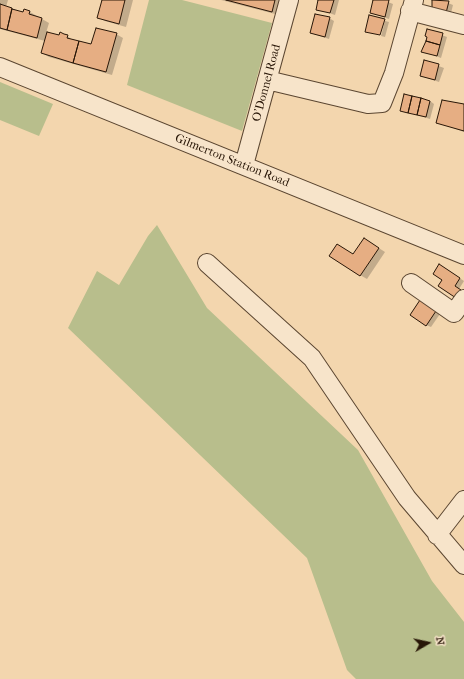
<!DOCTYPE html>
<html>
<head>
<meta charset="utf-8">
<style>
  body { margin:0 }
  #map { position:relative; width:464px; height:679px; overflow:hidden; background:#f3d6ae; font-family:"IM FELL French Canon",serif }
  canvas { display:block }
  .north { position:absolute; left:408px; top:623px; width:40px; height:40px; -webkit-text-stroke:3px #f7e4ca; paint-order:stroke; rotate:81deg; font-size:11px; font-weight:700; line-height:16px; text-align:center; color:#281607 }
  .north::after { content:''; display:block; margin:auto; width:14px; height:18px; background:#281607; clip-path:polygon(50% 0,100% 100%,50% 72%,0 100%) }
</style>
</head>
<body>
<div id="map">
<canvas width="464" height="679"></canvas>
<div class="north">N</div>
</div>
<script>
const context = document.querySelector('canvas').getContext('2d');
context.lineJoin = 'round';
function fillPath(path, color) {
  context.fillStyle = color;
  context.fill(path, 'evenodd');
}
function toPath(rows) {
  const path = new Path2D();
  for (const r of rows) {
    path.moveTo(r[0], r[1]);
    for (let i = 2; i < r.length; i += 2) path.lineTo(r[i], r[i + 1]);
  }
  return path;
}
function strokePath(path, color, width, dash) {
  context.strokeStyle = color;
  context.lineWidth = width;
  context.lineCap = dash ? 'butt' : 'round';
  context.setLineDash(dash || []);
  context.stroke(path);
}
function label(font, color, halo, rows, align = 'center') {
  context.font = font + ' "IM FELL French Canon",serif';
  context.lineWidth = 4;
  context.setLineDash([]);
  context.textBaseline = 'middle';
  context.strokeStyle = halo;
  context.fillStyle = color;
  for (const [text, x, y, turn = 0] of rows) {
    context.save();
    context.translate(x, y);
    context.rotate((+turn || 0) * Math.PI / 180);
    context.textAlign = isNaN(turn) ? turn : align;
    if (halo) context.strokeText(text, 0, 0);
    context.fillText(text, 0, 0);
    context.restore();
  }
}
fillPath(toPath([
  [149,0,182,0,272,23,242,131,127,85],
  [0,82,53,104,39,136,0,120],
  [157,225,207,308,358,450,432,581,464,622,464,679,356,679,347,670,307,558,68,328,97,271,119,285,148,236]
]), '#b8be8c');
fillPath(toPath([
  [0,0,8,0,6,7,24,13,30,12,49,23,46,33,60,37,67,36,74,41,92,46,116,34,123,38,112,75,49,57,42,53,45,41,0,29,0,31],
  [103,0,133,0,126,27,105,21,98,17],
  [221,0,283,0,279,15],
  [319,0,339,0,335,15,317,9],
  [374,0,383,0,393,4,389,19,371,13],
  [433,0,441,0,453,5,451,13,432,4],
  [329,18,334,21,329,39,311,33],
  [385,21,389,22,385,37,381,36],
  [428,30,447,37,441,58,422,51,423,46,426,46],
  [425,61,444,68,439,82,421,76],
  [430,101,434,104,430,119,401,110],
  [464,105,464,132,437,122],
  [371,243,385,252,367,279,360,275,354,255],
  [444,268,464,281,459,289,464,293,440,286,444,280],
  [422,299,442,311,431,327,426,325]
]), '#0003');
const building = toPath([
  [102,0,125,0,119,24,97,18,102,0],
  [226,0,275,0,272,12,226,0],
  [318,0,334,0,330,13,316,10,318,0],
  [373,0,389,0,385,17,370,13,373,0],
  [432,0,449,1,446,13,432,9,432,0],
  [0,4,12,8,7,30,0,28,0,4],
  [12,9,23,12,24,9,30,11,29,14,42,18,37,38,7,30,12,9],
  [315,14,330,17,325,37,310,33,315,14],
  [369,15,385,19,380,35,365,32,369,15],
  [96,28,117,33,106,72,73,63,79,41,91,44,96,28],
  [427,29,443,33,440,45,426,41,427,37,425,36,427,29],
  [47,32,59,35,60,32,64,34,68,35,67,38,79,41,73,63,41,53,47,32],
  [426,41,440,45,437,56,421,52,426,41],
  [424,60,439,64,435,80,420,76,424,60],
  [404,94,412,96,408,113,400,111,404,94],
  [412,96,421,98,417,115,408,113,412,96],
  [421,98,430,101,426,117,417,115,421,98],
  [442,100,464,104,464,131,436,123,442,100],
  [364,238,379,248,360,276,329,256,337,244,353,254,364,238],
  [439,264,460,278,455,286,461,290,456,298,438,286,442,280,433,274,439,264],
  [422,297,438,308,426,326,410,315,422,297]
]);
fillPath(building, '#e6ae83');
strokePath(building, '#281607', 1);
const minor = toPath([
  [410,11,464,25],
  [0,67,464,255],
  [267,80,368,104,382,103,394,73,414,0],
  [244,165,289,0],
  [207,263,312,358,407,498,464,565],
  [411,283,454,313,464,299],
  [437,535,464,500]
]);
strokePath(minor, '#5b4631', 20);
strokePath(minor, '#f7e4ca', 18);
label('12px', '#281607', '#f7e4ca', [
  ["O'Donnel Road",267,83,-75],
  ["Gilmerton Station Road",232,161,22]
]);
</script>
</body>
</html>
